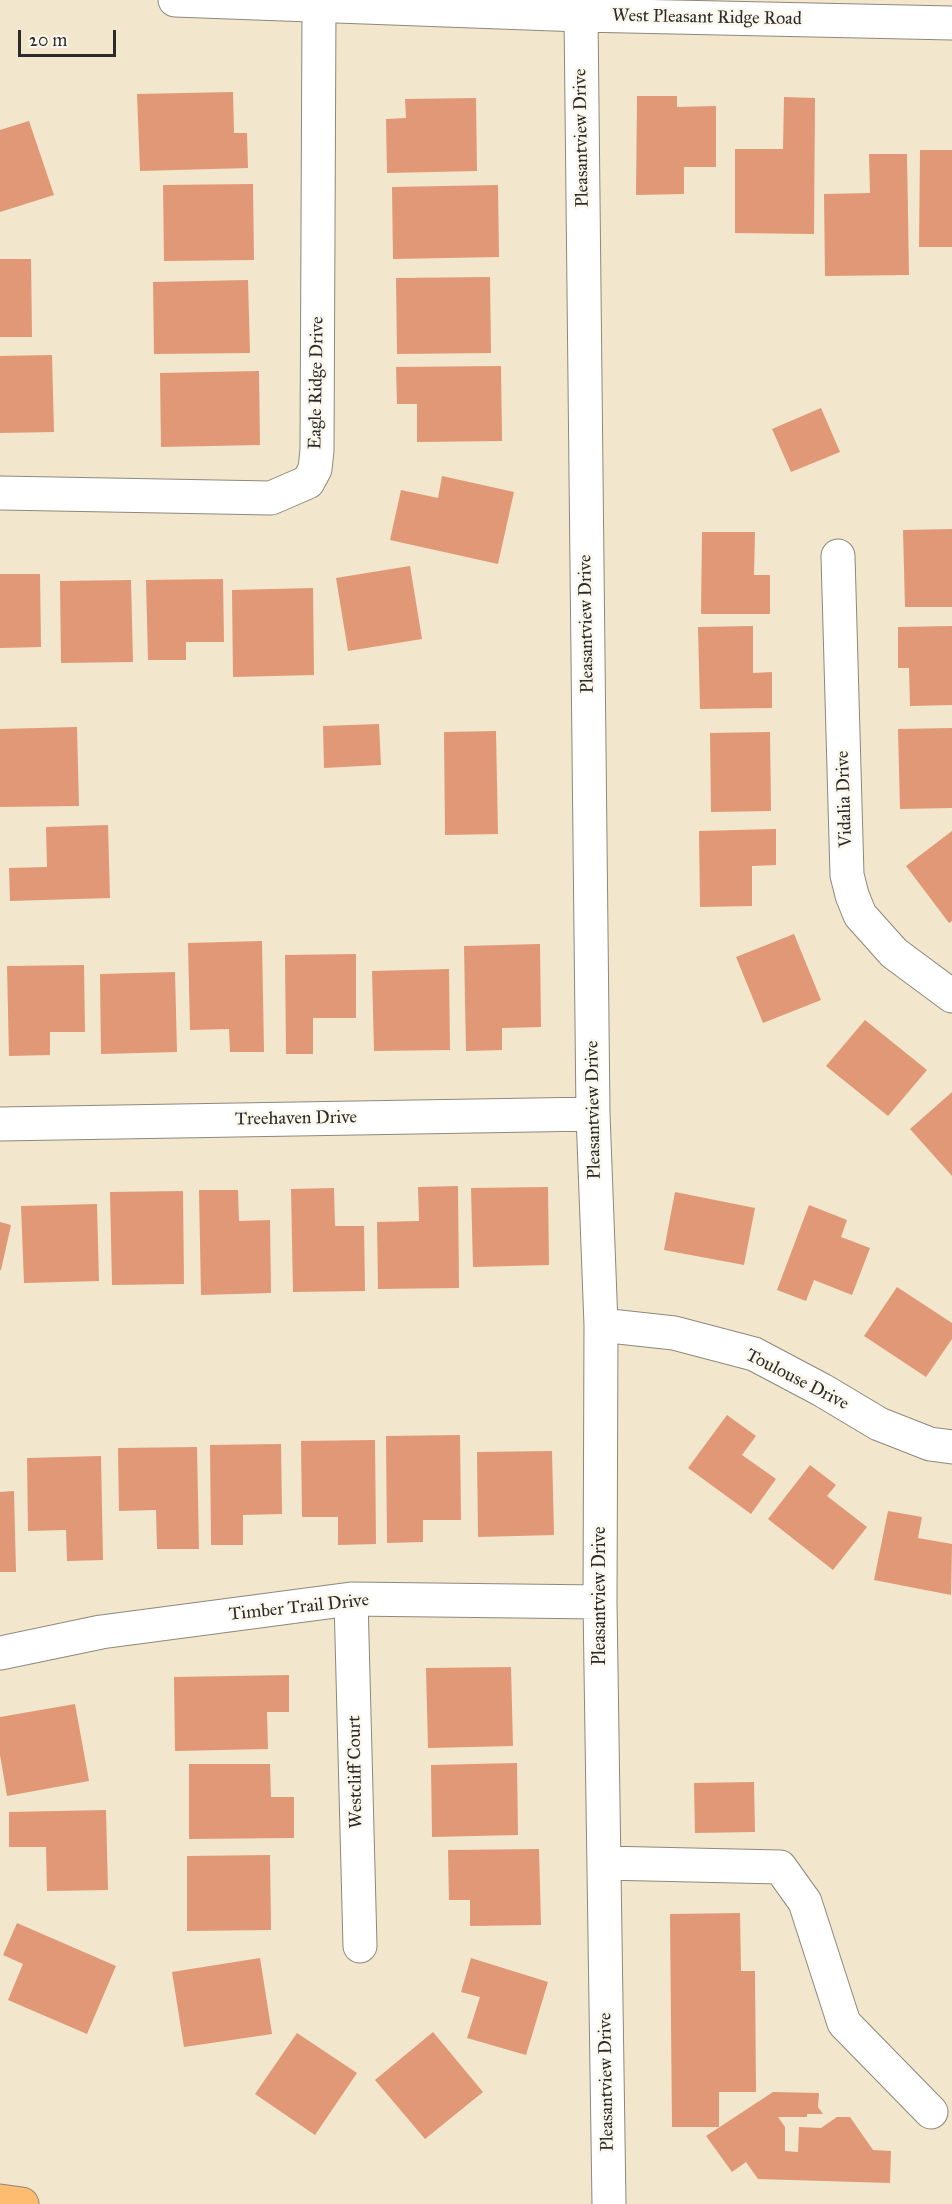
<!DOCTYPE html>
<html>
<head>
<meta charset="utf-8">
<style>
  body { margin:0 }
  #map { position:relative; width:952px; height:2204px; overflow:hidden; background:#f2e6cc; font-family:"IM FELL Great Primer",serif }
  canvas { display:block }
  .scale { position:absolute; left:18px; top:30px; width:98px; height:27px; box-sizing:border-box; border:3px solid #2b2b2b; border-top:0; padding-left:8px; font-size:18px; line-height:21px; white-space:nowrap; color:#2b2b2b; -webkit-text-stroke:4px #fbf7ec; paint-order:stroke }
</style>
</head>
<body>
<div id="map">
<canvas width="952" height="2204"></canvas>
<div class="scale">20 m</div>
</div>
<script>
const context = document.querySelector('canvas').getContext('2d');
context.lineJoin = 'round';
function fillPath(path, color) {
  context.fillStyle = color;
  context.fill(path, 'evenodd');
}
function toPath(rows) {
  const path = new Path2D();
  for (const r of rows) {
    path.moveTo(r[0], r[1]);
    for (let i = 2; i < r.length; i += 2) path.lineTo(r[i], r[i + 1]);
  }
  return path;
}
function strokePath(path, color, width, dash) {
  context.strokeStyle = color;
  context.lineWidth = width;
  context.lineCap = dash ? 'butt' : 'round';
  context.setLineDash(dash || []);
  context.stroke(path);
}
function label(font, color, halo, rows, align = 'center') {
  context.font = font + ' "IM FELL Great Primer",serif';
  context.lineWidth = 5;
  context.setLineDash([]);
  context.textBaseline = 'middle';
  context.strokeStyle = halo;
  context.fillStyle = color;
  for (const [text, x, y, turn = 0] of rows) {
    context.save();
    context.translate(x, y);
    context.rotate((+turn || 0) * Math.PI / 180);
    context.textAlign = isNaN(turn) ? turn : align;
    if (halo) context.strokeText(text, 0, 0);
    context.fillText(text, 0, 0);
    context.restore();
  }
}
fillPath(toPath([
  [233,92,234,133,247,133,248,168,140,171,137,94],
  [637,96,677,96,677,107,716,106,716,167,684,167,684,194,636,195],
  [784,97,815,98,814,234,735,233,735,149,783,149],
  [476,98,477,171,387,173,386,119,406,118,405,99],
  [29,121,54,195,0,212,0,130],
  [920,150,952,150,952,247,919,247],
  [869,154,907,154,909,275,825,276,824,194,870,193],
  [253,184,254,260,164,261,163,185],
  [498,185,499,257,393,259,392,187],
  [0,259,31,259,32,337,0,337],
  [490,277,491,353,397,354,396,278],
  [248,280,250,353,154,354,153,282],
  [52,355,54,432,0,433,0,356],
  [501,366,502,441,417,442,417,404,397,404,396,367],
  [259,371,260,445,161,447,160,373],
  [821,408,840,452,791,472,772,429],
  [442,476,514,492,498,564,390,540,401,490,438,498],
  [952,529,952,607,905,607,903,530],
  [702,532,755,532,754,575,770,575,770,614,701,614],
  [410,566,422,639,348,651,336,578],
  [0,574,40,574,41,647,0,648],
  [223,579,224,642,186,642,186,660,148,660,146,580],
  [131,580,133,662,61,663,60,581],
  [313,588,314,675,233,677,232,590],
  [753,626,753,673,772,672,772,708,700,709,698,627],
  [952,626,952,705,910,706,909,668,898,668,898,627],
  [379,724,381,765,324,768,323,726],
  [77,727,79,806,0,807,0,729],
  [952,728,952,808,900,809,898,729],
  [496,731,498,834,445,835,444,732],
  [770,732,771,811,711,812,710,733],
  [108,825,110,898,10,901,9,868,47,867,46,827],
  [776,829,776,865,752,866,752,906,700,907,699,831],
  [952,831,952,921,949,923,906,866],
  [794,934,821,1000,763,1023,736,957],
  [262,941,264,1052,230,1052,229,1029,190,1030,188,943],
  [540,944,541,1027,502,1028,502,1050,466,1051,464,946],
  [356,954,356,1018,313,1018,313,1054,286,1054,285,955],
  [84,965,85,1032,50,1032,50,1055,9,1056,7,966],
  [449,969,450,1050,374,1051,372,971],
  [175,972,177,1052,101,1054,100,974],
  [865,1020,927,1070,888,1116,826,1066],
  [952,1092,952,1176,910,1129],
  [458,1186,459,1288,378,1289,377,1222,419,1221,418,1187],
  [548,1187,549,1265,473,1267,471,1188],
  [334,1188,335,1226,364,1226,365,1291,293,1292,291,1189],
  [199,1190,238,1190,239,1221,270,1220,271,1293,201,1295],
  [183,1191,184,1284,112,1285,110,1192],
  [675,1192,755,1208,744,1265,664,1250],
  [97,1204,99,1281,24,1283,21,1206],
  [809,1205,847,1220,841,1237,870,1248,852,1295,814,1280,806,1301,777,1290],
  [0,1222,11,1225,1,1270,0,1270],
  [897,1287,952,1323,952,1339,926,1377,864,1336],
  [727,1415,756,1436,742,1455,776,1479,751,1514,688,1468],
  [460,1435,461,1520,423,1520,423,1542,387,1543,386,1436],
  [375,1440,376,1544,338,1545,338,1517,302,1517,301,1441],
  [281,1444,282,1514,243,1515,243,1545,211,1545,210,1445],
  [197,1447,199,1549,157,1549,156,1510,119,1511,118,1448],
  [552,1451,554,1535,478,1537,477,1452],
  [101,1456,103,1560,67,1561,66,1530,28,1531,27,1458],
  [810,1465,836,1485,827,1496,867,1527,833,1570,768,1519],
  [14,1491,16,1572,0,1572,0,1492],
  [888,1511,922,1517,918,1538,952,1544,951,1595,874,1580],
  [511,1667,513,1746,428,1748,426,1668],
  [289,1675,289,1712,267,1712,268,1749,175,1751,174,1677],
  [75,1704,89,1781,7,1796,0,1755,0,1717],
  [517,1763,518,1835,432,1837,431,1765],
  [189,1764,270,1764,271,1797,294,1797,294,1838,189,1839],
  [754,1782,755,1832,695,1833,694,1783],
  [106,1810,108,1890,47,1891,46,1847,9,1847,9,1812],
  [539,1849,541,1925,470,1926,470,1900,449,1900,448,1850],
  [270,1855,271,1930,187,1931,187,1856],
  [740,1913,741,1971,755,1971,756,2092,719,2092,719,2127,672,2127,670,1914],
  [17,1923,116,1966,87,2034,8,2000,23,1964,3,1955],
  [260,1958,272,2034,184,2047,172,1972],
  [471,1958,548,1982,526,2055,467,2038,480,1997,461,1992],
  [433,2032,483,2092,425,2139,375,2080],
  [297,2033,357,2073,315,2135,255,2094],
  [773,2092,819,2093,818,2107,823,2114,807,2114,807,2117,778,2117,785,2127,785,2151,798,2152,799,2127,821,2128,837,2117,850,2117,873,2150,891,2151,890,2183,758,2179,746,2162,732,2172,706,2136]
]), '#e09876');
const minor = toPath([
  [175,0,581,15,952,23],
  [581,15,593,1114,601,1325,600,1602,609,2204],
  [0,493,271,498,308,482,315,469,317,450,319,7],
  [838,556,847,875,852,895,860,915,894,953,952,996],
  [0,1124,593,1114],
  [601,1325,674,1333,754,1354,822,1390,879,1424,930,1444,952,1447],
  [351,1599,360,1946],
  [0,1653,101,1632,351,1599,600,1602],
  [604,1863,780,1867,805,1902,844,2023,931,2112]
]);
const major = toPath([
  [0,2201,22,2204]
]);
strokePath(minor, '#8e887c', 35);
strokePath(major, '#8e887c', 35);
strokePath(minor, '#fff', 33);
strokePath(major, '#fdbc70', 33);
label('18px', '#2b2b2b', '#fbf7ec', [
  ["West Pleasant Ridge Road",707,18,1],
  ["Pleasantview Drive",582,138,-91],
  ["Eagle Ridge Drive",317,383,-89],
  ["Pleasantview Drive",587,624,-91],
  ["Vidalia Drive",845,799,-92],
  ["Pleasantview Drive",594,1110,-91],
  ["Treehaven Drive",296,1119,-1],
  ["Toulouse Drive",797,1380,27],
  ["Pleasantview Drive",601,1596,-90],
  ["Timber Trail Drive",299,1608,-6],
  ["Westcliff Court",356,1772,-91],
  ["Pleasantview Drive",607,2082,-91]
]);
</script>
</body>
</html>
